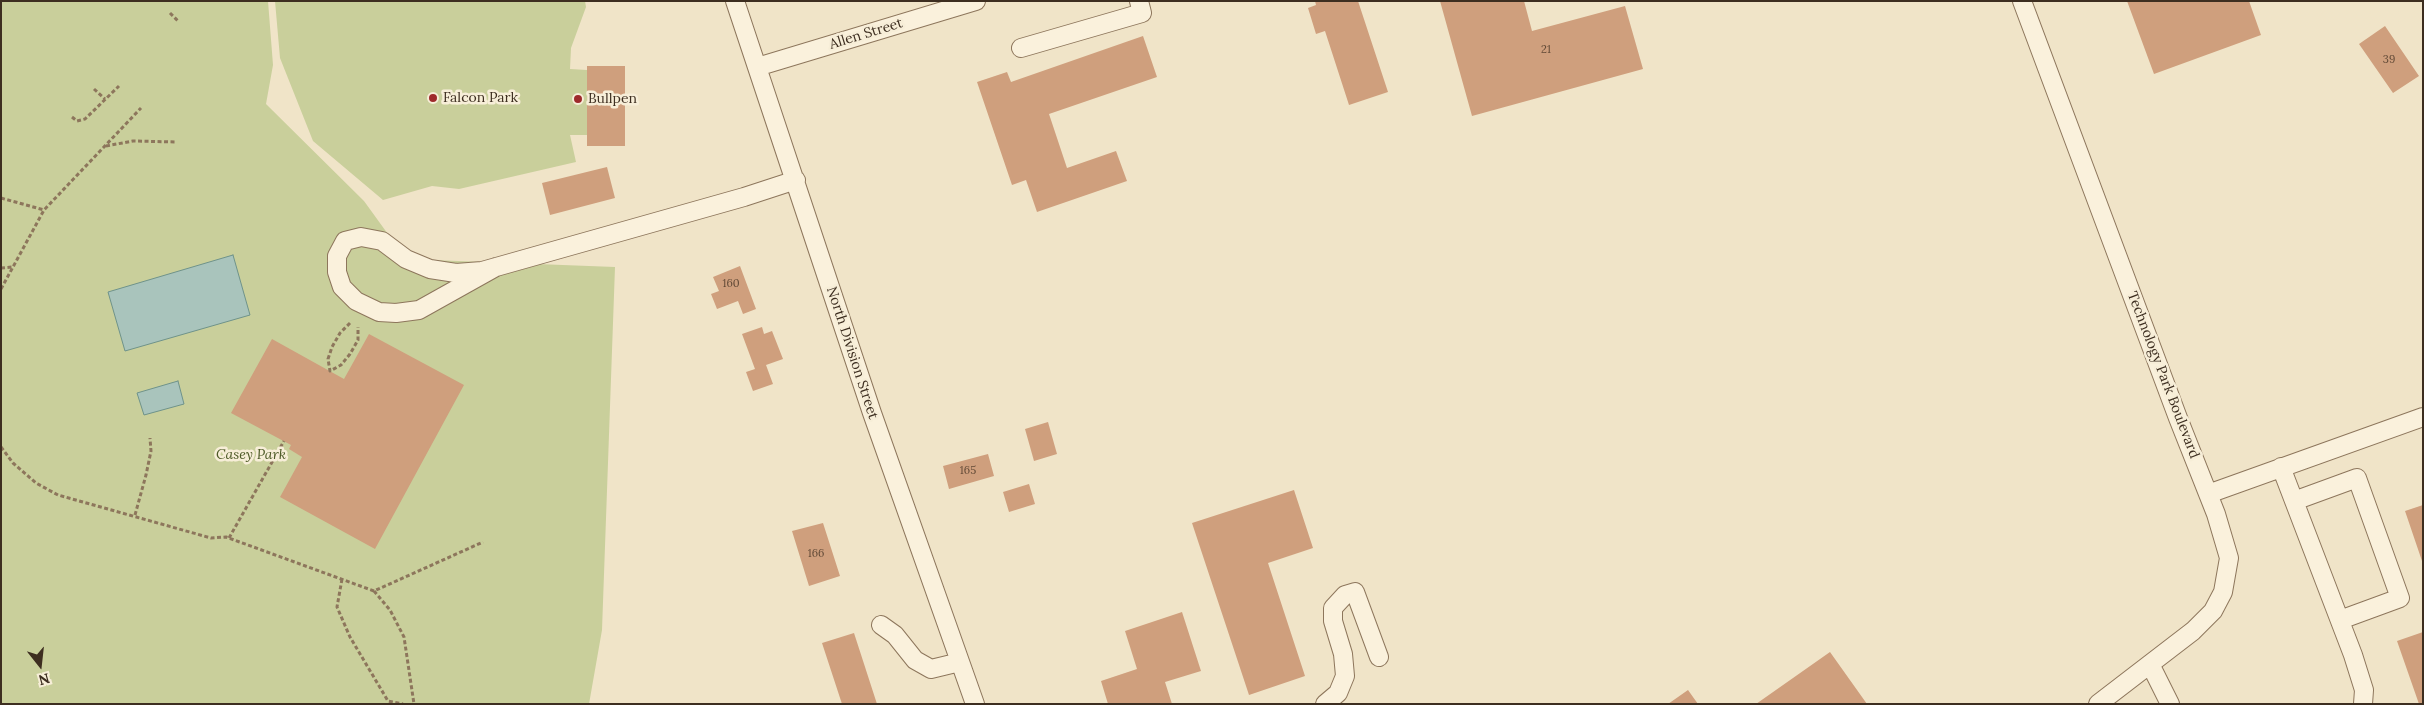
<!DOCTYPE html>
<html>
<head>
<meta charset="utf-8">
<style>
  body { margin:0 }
  #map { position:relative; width:2424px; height:705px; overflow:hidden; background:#f0e4c8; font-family:Lora,serif }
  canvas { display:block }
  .frame { position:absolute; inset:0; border:2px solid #3d2e20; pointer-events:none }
  .north { position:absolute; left:15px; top:640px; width:50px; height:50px; -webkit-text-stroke:4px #f7eed8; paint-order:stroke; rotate:164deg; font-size:14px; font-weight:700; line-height:20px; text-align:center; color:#3d2e20 }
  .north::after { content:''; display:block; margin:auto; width:18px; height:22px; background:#3d2e20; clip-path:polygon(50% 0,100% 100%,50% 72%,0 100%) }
</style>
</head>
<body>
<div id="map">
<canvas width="2424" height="705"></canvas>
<div class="frame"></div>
<div class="north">N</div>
</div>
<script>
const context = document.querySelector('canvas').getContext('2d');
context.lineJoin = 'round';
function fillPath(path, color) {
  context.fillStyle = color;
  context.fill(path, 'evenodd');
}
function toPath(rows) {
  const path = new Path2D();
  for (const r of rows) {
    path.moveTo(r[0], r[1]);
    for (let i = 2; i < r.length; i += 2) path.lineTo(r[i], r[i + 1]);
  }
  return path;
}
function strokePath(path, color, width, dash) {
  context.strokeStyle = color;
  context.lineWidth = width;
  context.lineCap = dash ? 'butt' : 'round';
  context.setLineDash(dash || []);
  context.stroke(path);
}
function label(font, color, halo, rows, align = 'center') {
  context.font = font + ' Lora,serif';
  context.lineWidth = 5;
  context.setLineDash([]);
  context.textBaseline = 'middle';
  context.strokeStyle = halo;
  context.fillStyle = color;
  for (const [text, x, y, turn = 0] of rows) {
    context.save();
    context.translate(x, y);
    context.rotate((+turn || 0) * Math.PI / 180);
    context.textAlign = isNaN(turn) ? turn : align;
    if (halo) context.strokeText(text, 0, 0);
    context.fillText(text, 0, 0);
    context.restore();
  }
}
fillPath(toPath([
  [1,1,268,1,273,65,266,104,364,201,406,259,615,267,602,630,589,704,1,704],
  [275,1,585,1,586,7,571,48,570,69,587,70,587,135,570,135,576,162,459,189,432,186,383,200,313,141,280,58]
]), '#c9cf9b');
const water = toPath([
  [233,255,250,315,125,351,108,292,233,255],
  [178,381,184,404,144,415,137,393,178,381]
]);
fillPath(water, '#a9c4bc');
strokePath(water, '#6f938a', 1);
fillPath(toPath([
  [1315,1,1358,1,1388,92,1349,105,1325,31,1316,34,1308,8,1316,5],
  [1440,1,1524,1,1532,31,1625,6,1643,69,1472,116],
  [2127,1,2249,1,2261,35,2154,74],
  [2385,26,2419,76,2393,93,2359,44],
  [1143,36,1157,77,1049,114,1067,168,1116,151,1127,181,1037,212,1026,180,1012,185,977,82,1007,72,1011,82],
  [587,66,625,66,625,146,587,146],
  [607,167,615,198,550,215,542,183],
  [740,266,756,309,743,314,738,301,717,309,711,294,719,291,713,277],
  [762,327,764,334,772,331,783,359,766,365,773,384,753,391,746,372,755,369,742,334],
  [369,334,464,385,375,549,280,497,302,457,289,449,291,445,231,413,272,339,344,379],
  [1048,422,1057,454,1034,461,1025,429],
  [988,454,994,476,949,489,943,466],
  [1029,484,1035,504,1009,512,1003,492],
  [1294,490,1313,548,1268,563,1305,676,1249,695,1192,523],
  [2423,505,2423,561,2422,561,2405,511],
  [823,523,840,576,809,586,792,531],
  [1182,612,1201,671,1165,682,1172,704,1108,704,1101,681,1137,669,1125,631],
  [2423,632,2423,704,2419,704,2397,641],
  [854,633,877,704,842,704,822,643],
  [1830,652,1867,704,1756,704],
  [1688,690,1698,704,1668,704]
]), '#cf9f7d');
const minor = toPath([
  [735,1,872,413,975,704],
  [2022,1,2178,418,2216,514,2229,558,2223,592,2213,611,2193,631,2098,704],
  [1021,48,1142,13,1139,1],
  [757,67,976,1],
  [496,267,419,310,396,313,379,312,356,301,342,287,337,272,337,256,345,241,361,237,382,241,406,259,430,269,456,273,482,271,744,197,796,180],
  [2281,467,2353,655,2364,690,2363,704],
  [2208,494,2423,417],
  [2294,501,2357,478,2400,598,2340,620],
  [881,625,895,635,915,660,931,669,960,662],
  [2150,664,2170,704],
  [1325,704,1338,693,1345,676,1343,654,1333,621,1333,608,1345,595,1355,592,1379,657]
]);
strokePath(minor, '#8d765c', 20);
strokePath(toPath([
  [170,13,179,22],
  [94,89,105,99],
  [72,117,77,121,85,119,119,86],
  [106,146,133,141,177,142],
  [1,198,44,210],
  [1,268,12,267],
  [1,289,44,210,141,108],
  [350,323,340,333,332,347,328,359,330,371,341,365,350,354,358,340,358,327],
  [1,447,13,463,36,483,58,495,211,538,226,537,374,591,483,542],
  [135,515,146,475,151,451,150,438],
  [229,538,284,441],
  [342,579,337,607,350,637,388,701,403,704],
  [374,591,390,610,404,637,414,704]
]), '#8d765c', 3, [4, 2.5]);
strokePath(minor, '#faf1dc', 18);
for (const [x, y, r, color] of [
  [433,98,5,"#9e2a2b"],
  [578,99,5,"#9e2a2b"]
]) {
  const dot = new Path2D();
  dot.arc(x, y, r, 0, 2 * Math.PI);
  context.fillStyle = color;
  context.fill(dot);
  strokePath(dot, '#f7eed8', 2);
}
label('11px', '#624a37', null, [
  ["21",1546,50],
  ["39",2389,60],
  ["160",731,284],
  ["165",968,471],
  ["166",816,554]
]);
label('14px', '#3d2e20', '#f7eed8', [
  ["Allen Street",866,34,-17],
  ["North Division Street",852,353,72],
  ["Technology Park Boulevard",2163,375,69]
]);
label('14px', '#3d2e20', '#f7eed8', [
  ["Falcon Park",443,98],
  ["Bullpen",588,99]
], 'left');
label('italic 14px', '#4d5a26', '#f7eed8', [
  ["Casey Park",251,455]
]);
</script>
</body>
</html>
